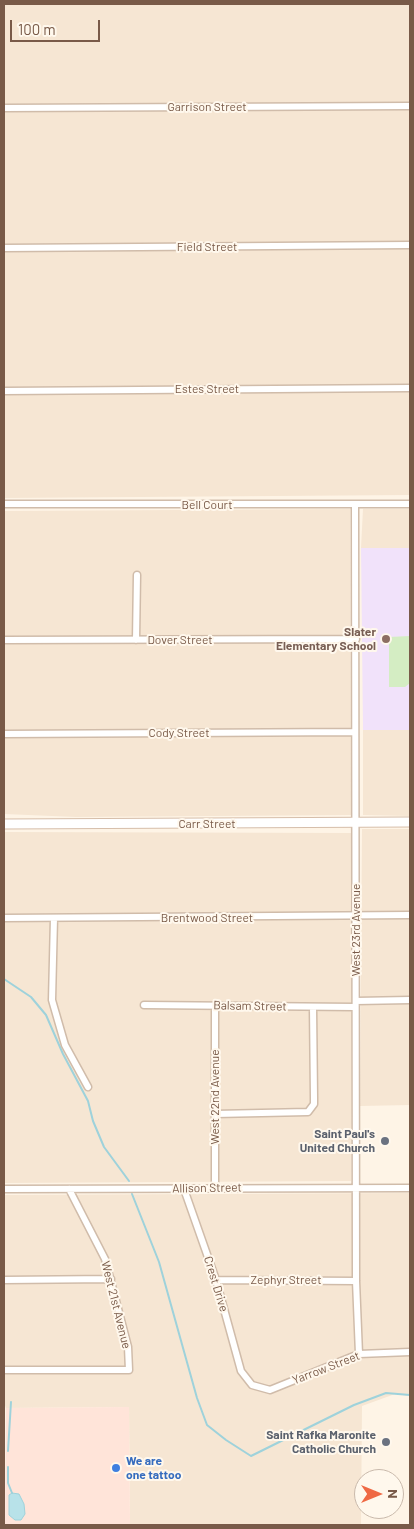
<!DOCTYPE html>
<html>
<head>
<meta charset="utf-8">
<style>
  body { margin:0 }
  #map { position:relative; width:414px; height:1529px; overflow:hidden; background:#fef4e6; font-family:Barlow,sans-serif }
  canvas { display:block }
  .frame { position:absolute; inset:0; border:5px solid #795a48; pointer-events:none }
  .north { position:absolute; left:354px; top:1469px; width:50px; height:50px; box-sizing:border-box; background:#fff8ed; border:1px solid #c9b9ab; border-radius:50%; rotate:90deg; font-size:14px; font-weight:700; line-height:20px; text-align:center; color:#795a48 }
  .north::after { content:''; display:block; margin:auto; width:18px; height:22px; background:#ef6944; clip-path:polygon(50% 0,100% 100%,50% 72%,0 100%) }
  .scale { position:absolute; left:10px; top:20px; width:90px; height:22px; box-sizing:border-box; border:2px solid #795a48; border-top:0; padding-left:6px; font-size:15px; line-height:18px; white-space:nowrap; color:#795a48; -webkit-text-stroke:4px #fff8ed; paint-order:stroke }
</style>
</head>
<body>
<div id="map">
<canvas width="414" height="1529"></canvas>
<div class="frame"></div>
<div class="north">N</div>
<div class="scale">100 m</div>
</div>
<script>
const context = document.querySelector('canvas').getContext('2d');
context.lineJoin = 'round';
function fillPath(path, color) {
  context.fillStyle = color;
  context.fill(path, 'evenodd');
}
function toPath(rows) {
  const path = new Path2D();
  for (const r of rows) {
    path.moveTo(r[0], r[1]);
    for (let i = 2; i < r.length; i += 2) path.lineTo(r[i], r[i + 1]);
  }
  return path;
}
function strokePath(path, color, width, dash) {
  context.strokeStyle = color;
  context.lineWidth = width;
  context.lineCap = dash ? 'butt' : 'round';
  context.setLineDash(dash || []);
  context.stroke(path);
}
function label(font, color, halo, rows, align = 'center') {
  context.font = font + ' Barlow,sans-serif';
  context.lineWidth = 4;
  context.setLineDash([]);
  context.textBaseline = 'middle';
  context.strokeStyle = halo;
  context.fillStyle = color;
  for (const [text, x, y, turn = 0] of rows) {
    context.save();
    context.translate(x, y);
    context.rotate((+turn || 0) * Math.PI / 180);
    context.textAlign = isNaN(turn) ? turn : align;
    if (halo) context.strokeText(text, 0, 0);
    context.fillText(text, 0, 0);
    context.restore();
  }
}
fillPath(toPath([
  [4,4,410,4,410,495,4,498],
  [350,509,351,815,76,817,4,814,4,511],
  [363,509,410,509,410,548,361,548],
  [363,730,410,730,410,816,363,815],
  [362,829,410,829,410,1105,360,1106],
  [4,832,351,833,351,1181,4,1183],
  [410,1193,410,1396,395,1394,362,1406,361,1525,130,1525,129,1407,6,1408,4,1403,4,1195]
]), '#f6e6d3');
fillPath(toPath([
  [129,1407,130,1525,5,1525,6,1408]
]), '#ffe4d9');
fillPath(toPath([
  [361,548,410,548,410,730,363,730]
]), '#f1e2fa');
fillPath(toPath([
  [410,636,410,683,405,687,389,687,389,637]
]), '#d4edc3');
const water = toPath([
  [12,1493,19,1494,24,1504,25,1514,21,1520,15,1520,9,1515,9,1495,12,1493]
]);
fillPath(water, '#b8e2e9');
strokePath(water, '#9ed2db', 1);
strokePath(toPath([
  [4,979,31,997,46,1015,63,1054,88,1101,93,1121,104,1147,129,1181],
  [132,1194,159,1262,197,1398,207,1425,226,1440,251,1456,354,1405,386,1393,410,1395],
  [8,1451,11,1402],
  [8,1467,8,1483,12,1493]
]), '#9ed2db', 2);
const street = toPath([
  [4,108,410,106],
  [4,248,410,245],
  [4,391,410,388],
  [4,504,410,504],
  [355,505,356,1281,359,1354],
  [4,640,356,639],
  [136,640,137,575],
  [4,734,355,732],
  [4,918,410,915],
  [54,918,52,1000,65,1045,88,1087],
  [356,1001,410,1000],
  [144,1005,355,1007],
  [215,1006,215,1188],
  [215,1114,308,1112,314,1104,314,1098,313,1007],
  [4,1189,410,1188],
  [184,1189,216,1280,241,1371,252,1385,270,1390,359,1354,410,1352],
  [4,1280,111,1279],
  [216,1280,356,1281],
  [4,1370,129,1370,128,1347,105,1259,69,1189]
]);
const secondary = toPath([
  [4,824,410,822]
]);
strokePath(street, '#d0bcaa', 9);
strokePath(secondary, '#d6beaa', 11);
strokePath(street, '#fff', 6);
strokePath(secondary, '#fff', 9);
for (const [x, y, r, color] of [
  [386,639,5,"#8d6e63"],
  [385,1141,5,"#6b7280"],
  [386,1442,5,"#6b7280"],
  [116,1468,5,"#3f7fe0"]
]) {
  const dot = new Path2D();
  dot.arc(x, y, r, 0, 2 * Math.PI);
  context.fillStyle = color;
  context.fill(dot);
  strokePath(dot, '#fff8ed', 2);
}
label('12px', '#795a48', '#fff8ed', [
  ["Garrison Street",207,107],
  ["Field Street",207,247],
  ["Estes Street",207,389],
  ["Bell Court",207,505],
  ["Dover Street",180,640],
  ["Cody Street",179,733],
  ["Carr Street",207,824],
  ["Brentwood Street",207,918],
  ["West 23rd Avenue",356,930,-90],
  ["Balsam Street",250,1006,1],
  ["West 22nd Avenue",215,1097,-90],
  ["Allison Street",207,1188,-1],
  ["Zephyr Street",286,1280],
  ["Crest Drive",216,1284,73],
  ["West 21st Avenue",116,1305,76],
  ["Yarrow Street",326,1368,-21]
]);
label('bold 12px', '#785e54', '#fff8ed', [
  ["Slater",376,632],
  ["Elementary School",376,646]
], 'right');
label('bold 12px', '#5b616d', '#fff8ed', [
  ["Saint Paul's",375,1134],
  ["United Church",375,1148],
  ["Saint Rafka Maronite",376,1435],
  ["Catholic Church",376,1449]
], 'right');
label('bold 12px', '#366cbe', '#fff8ed', [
  ["We are",126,1461],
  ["one tattoo",126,1475]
], 'left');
</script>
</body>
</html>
